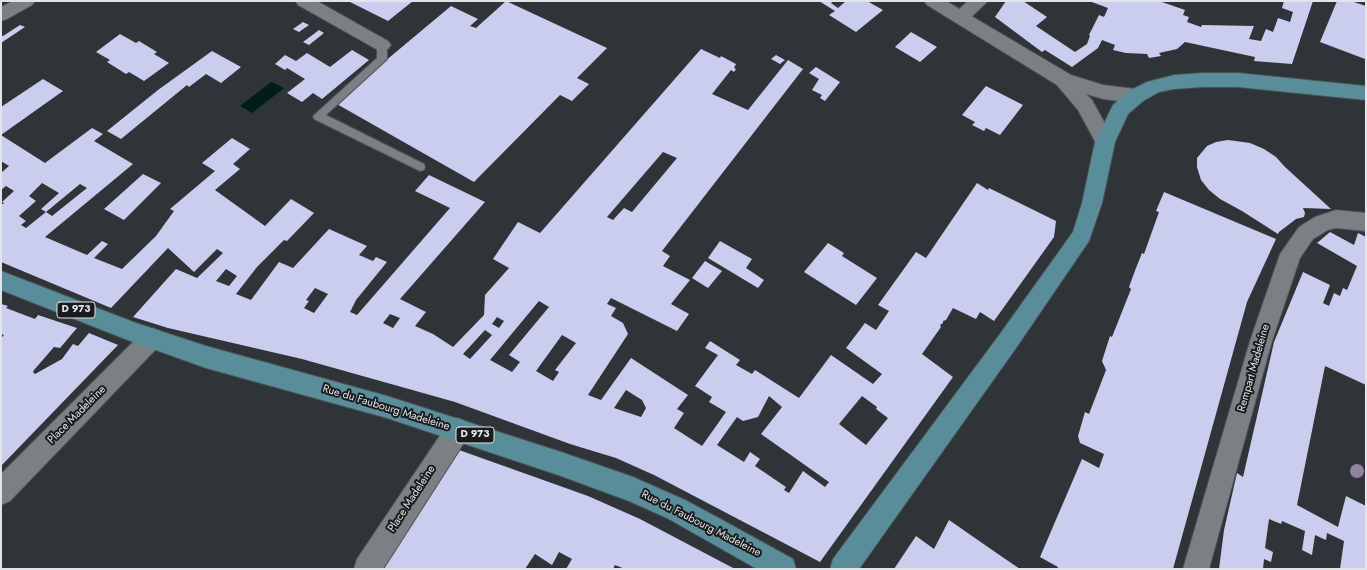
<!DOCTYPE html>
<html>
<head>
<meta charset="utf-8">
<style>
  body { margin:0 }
  #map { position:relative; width:1367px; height:570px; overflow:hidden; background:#2f3438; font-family:Jost,sans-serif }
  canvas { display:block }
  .frame { position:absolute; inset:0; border:2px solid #e2e5e8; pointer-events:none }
</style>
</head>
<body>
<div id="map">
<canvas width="1367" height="570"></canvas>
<div class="frame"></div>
</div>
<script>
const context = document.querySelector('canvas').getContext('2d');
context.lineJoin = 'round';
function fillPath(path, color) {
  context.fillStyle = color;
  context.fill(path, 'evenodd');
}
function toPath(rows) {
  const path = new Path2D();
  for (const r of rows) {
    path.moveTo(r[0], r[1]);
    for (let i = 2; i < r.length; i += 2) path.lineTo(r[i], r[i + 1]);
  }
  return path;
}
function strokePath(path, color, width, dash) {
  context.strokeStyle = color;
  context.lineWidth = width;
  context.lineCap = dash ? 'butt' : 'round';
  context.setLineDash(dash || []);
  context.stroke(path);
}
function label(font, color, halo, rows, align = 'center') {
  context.font = font + ' Jost,sans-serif';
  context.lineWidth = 4;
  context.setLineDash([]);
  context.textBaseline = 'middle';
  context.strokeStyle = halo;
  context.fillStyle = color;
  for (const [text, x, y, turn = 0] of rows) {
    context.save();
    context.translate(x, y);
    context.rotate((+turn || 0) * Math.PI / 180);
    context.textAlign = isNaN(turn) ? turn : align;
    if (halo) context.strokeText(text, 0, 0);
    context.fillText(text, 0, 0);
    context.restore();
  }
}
fillPath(toPath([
  [271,82,284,88,252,113,240,106]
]), '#001d18');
fillPath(toPath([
  [348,1,413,1,388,21],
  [506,1,607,48,577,78,589,84,572,101,560,95,474,182,335,103,451,6,478,19,470,26,476,28],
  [819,1,833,1,831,3,838,8,846,1,867,1,883,10,856,32,829,15,835,11],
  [1006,1,1023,1,1047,17,1036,26,1075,52,1087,44,1090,36,1089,35,1099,15,1104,17,1108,8,1089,1,1159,1,1185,10,1183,15,1189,17,1187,22,1201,27,1202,25,1254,26,1249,39,1261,41,1266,29,1273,32,1278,18,1290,22,1293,12,1282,8,1284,1,1313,1,1292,64,1254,61,1255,57,1185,42,1177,49,1159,53,1161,56,1149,58,1147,54,1126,53,1113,50,1115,45,1102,40,1098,48,1072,67,1045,50,1042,52,995,17],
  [1337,1,1351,1,1366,6,1365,59,1320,42],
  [303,22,309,25,299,32,293,29],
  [20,25,25,27,1,43,1,35,3,36],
  [319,30,324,33,309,45,303,42],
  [911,32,937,47,920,62,895,47],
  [120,34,136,43,139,41,157,52,154,54,169,63,144,81,129,72,126,74,107,62,110,60,96,52],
  [701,49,720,58,721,56,736,64,734,68,736,69,734,72,731,70,712,94,748,110,788,60,803,69,662,251,670,256,663,266,690,280,671,304,689,314,677,331,611,298,607,304,616,308,611,316,623,323,628,334,588,395,601,400,631,358,688,395,677,409,684,413,674,428,702,446,726,412,709,402,712,397,695,386,718,355,705,348,710,341,740,360,736,365,752,374,755,370,799,398,831,355,873,384,882,374,846,348,865,323,876,330,889,311,878,305,916,252,926,258,977,183,988,190,989,188,1056,221,1054,237,994,321,980,312,976,319,953,308,946,320,943,321,943,323,940,325,941,327,922,354,953,377,820,562,654,475,616,458,570,444,455,402,423,393,302,359,168,328,133,317,176,269,197,278,223,253,217,249,194,272,168,248,111,308,1,262,1,205,4,203,2,202,14,191,6,186,1,190,1,173,9,166,1,161,1,107,43,79,63,91,1,135,45,163,92,128,103,134,94,141,133,164,45,237,87,255,102,241,108,244,94,258,122,269,156,236,174,211,170,209,215,171,202,163,232,138,250,149,233,164,240,169,215,190,265,226,291,199,314,213,287,241,284,240,257,267,236,294,251,300,279,262,293,268,329,229,367,246,359,255,373,261,376,257,387,262,356,300,350,312,357,315,450,208,415,191,429,175,485,202,400,299,426,312,415,326,433,334,453,347,484,315,485,295,509,268,493,259,518,222,540,233],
  [663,152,677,158,632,212,624,208,613,220,607,217],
  [42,183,59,193,41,209,46,212,26,228,21,225,26,221,19,216,36,201,29,196],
  [80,184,87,188,52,216,46,212],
  [226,269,237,276,229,286,216,281],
  [315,288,328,294,314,313,304,308,309,301,306,300],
  [539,301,549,307,509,355,520,362,512,372,490,360],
  [390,314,400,318,393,328,383,323],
  [497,317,504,321,499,328,492,324],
  [485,330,492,335,470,359,463,354],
  [562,335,576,343,555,370,559,372,553,381,536,371],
  [626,390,642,400,646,408,641,417,614,408],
  [769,396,782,407,761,434,829,482,825,487,803,471,789,493,784,490,786,487,755,466,760,459,750,452,744,462,717,445,737,417,743,421,758,417],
  [862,396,877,407,876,409,888,418,866,445,839,424],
  [352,50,369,60,322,99,313,93,302,102,287,93,305,79,287,68,285,70,275,64,285,55,296,61,307,53,330,67],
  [212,51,241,67,221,83,206,74,189,87,187,85,121,139,107,131,158,90],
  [776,55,785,60,780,64,771,59],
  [816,67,840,82,825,101,820,98,822,95,812,90,819,79,809,73],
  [986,86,1023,105,1000,135,986,128,984,131,972,125,975,122,962,115],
  [1228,140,1250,143,1264,149,1276,157,1285,167,1331,209,1303,208,1305,213,1304,217,1296,219,1279,232,1278,234,1242,211,1220,199,1209,190,1201,180,1197,167,1197,158,1207,146,1216,142],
  [143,174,161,183,124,220,104,209],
  [1164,192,1276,239,1247,302,1173,569,1057,569,1058,567,1040,557,1082,459,1099,468,1104,454,1080,443,1078,436,1085,412,1089,414,1106,370,1102,361,1110,336,1112,337,1131,289,1129,287,1136,268,1142,253,1144,254,1159,212,1156,211],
  [1330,232,1354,245,1358,233,1366,237,1366,385,1325,366,1297,505,1338,527,1346,496,1366,506,1366,569,1340,569,1344,541,1327,533,1326,540,1315,535,1312,555,1302,550,1305,531,1282,521,1281,524,1269,519,1265,548,1273,552,1271,562,1264,559,1263,569,1219,569,1224,530,1237,473,1243,477,1274,342,1303,272,1330,285,1323,303,1329,306,1334,293,1340,296,1343,288,1347,290,1357,266,1317,243],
  [720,241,752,259,746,268,764,280,758,288,708,258],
  [828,243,844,253,842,256,877,278,856,305,804,272],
  [705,261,722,271,708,288,692,278],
  [1,304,8,306,6,308,35,319,38,315,77,328,60,348,54,347,34,370,33,372,35,374,62,359,73,344,78,346,89,333,118,345,1,466,1,338,4,335,1,334],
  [459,450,588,496,640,519,735,569,625,569,615,565,613,569,566,569,572,559,559,552,552,565,535,554,525,569,381,569],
  [949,520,998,554,1020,569,894,569,916,536,934,549]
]), '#cbcdef');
const lane = toPath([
  [382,42,387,45,387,59,385,61,326,115,424,164,425,167,424,170,420,171,314,119,313,116,377,58,377,45,382,42]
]);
const street = toPath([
  [13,1,35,1,32,5,7,19,1,21,1,7,13,1],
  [295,1,317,1,388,41,391,45,388,49,382,51,376,49,298,5,295,1],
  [968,1,988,1,967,21,961,23,955,21,952,17,955,13,968,1],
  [1336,210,1366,213,1366,231,1336,228,1328,230,1313,239,1300,258,1272,341,1209,569,1183,569,1250,341,1280,254,1299,227,1315,217,1336,210],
  [152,328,160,331,163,338,160,345,10,501,1,505,1,474,144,331,152,328],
  [458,418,467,422,470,430,467,438,383,569,354,569,357,559,449,422,458,418]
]);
const secondary = toPath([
  [924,1,946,1,1071,75,1103,85,1136,89,1143,91,1145,96,1143,101,1136,103,1103,99,1086,94,1092,100,1115,142,1112,147,1105,150,1098,147,1078,110,1057,85,927,5,924,1]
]);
const primary = toPath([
  [1203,73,1238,73,1366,86,1366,100,1238,87,1203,87,1174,89,1159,92,1143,101,1128,114,1115,142,1102,203,1089,241,1016,348,859,569,830,569,833,559,1000,334,1073,232,1082,203,1095,142,1113,105,1129,91,1147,82,1174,75,1203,73],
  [1,271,136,323,206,346,387,396,561,452,633,477,685,500,724,521,793,559,796,569,757,569,667,518,629,501,561,476,387,418,206,368,125,339,1,290,1,271]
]);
strokePath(lane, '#4c5054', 2);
strokePath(street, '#4c5054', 2);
strokePath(secondary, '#4c5054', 2);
strokePath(primary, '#4c5054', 2);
fillPath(lane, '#7b8085');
fillPath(street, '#7b8085');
fillPath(secondary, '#7b8085');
fillPath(primary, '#598d99');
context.fillStyle = '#93829f';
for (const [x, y] of [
  [1357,471]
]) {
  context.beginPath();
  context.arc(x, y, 7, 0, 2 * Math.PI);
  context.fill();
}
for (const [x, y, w] of [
  [76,310,38],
  [475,435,38]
]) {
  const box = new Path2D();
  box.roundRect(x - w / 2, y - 8, w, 16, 3);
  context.fillStyle = '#191b1d';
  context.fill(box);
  strokePath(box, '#e2e5e8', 1);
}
label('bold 10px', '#e2e5e8', null, [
  ["D 973",76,310],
  ["D 973",475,435]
]);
label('11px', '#e2e5e8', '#191b1d', [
  ["Rempart Madeleine",1254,368,-74],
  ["Rue du Faubourg Madeleine",386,408,17],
  ["Place Madeleine",77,415,-45],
  ["Place Madeleine",412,499,-57],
  ["Rue du Faubourg Madeleine",701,524,27]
]);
</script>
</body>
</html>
